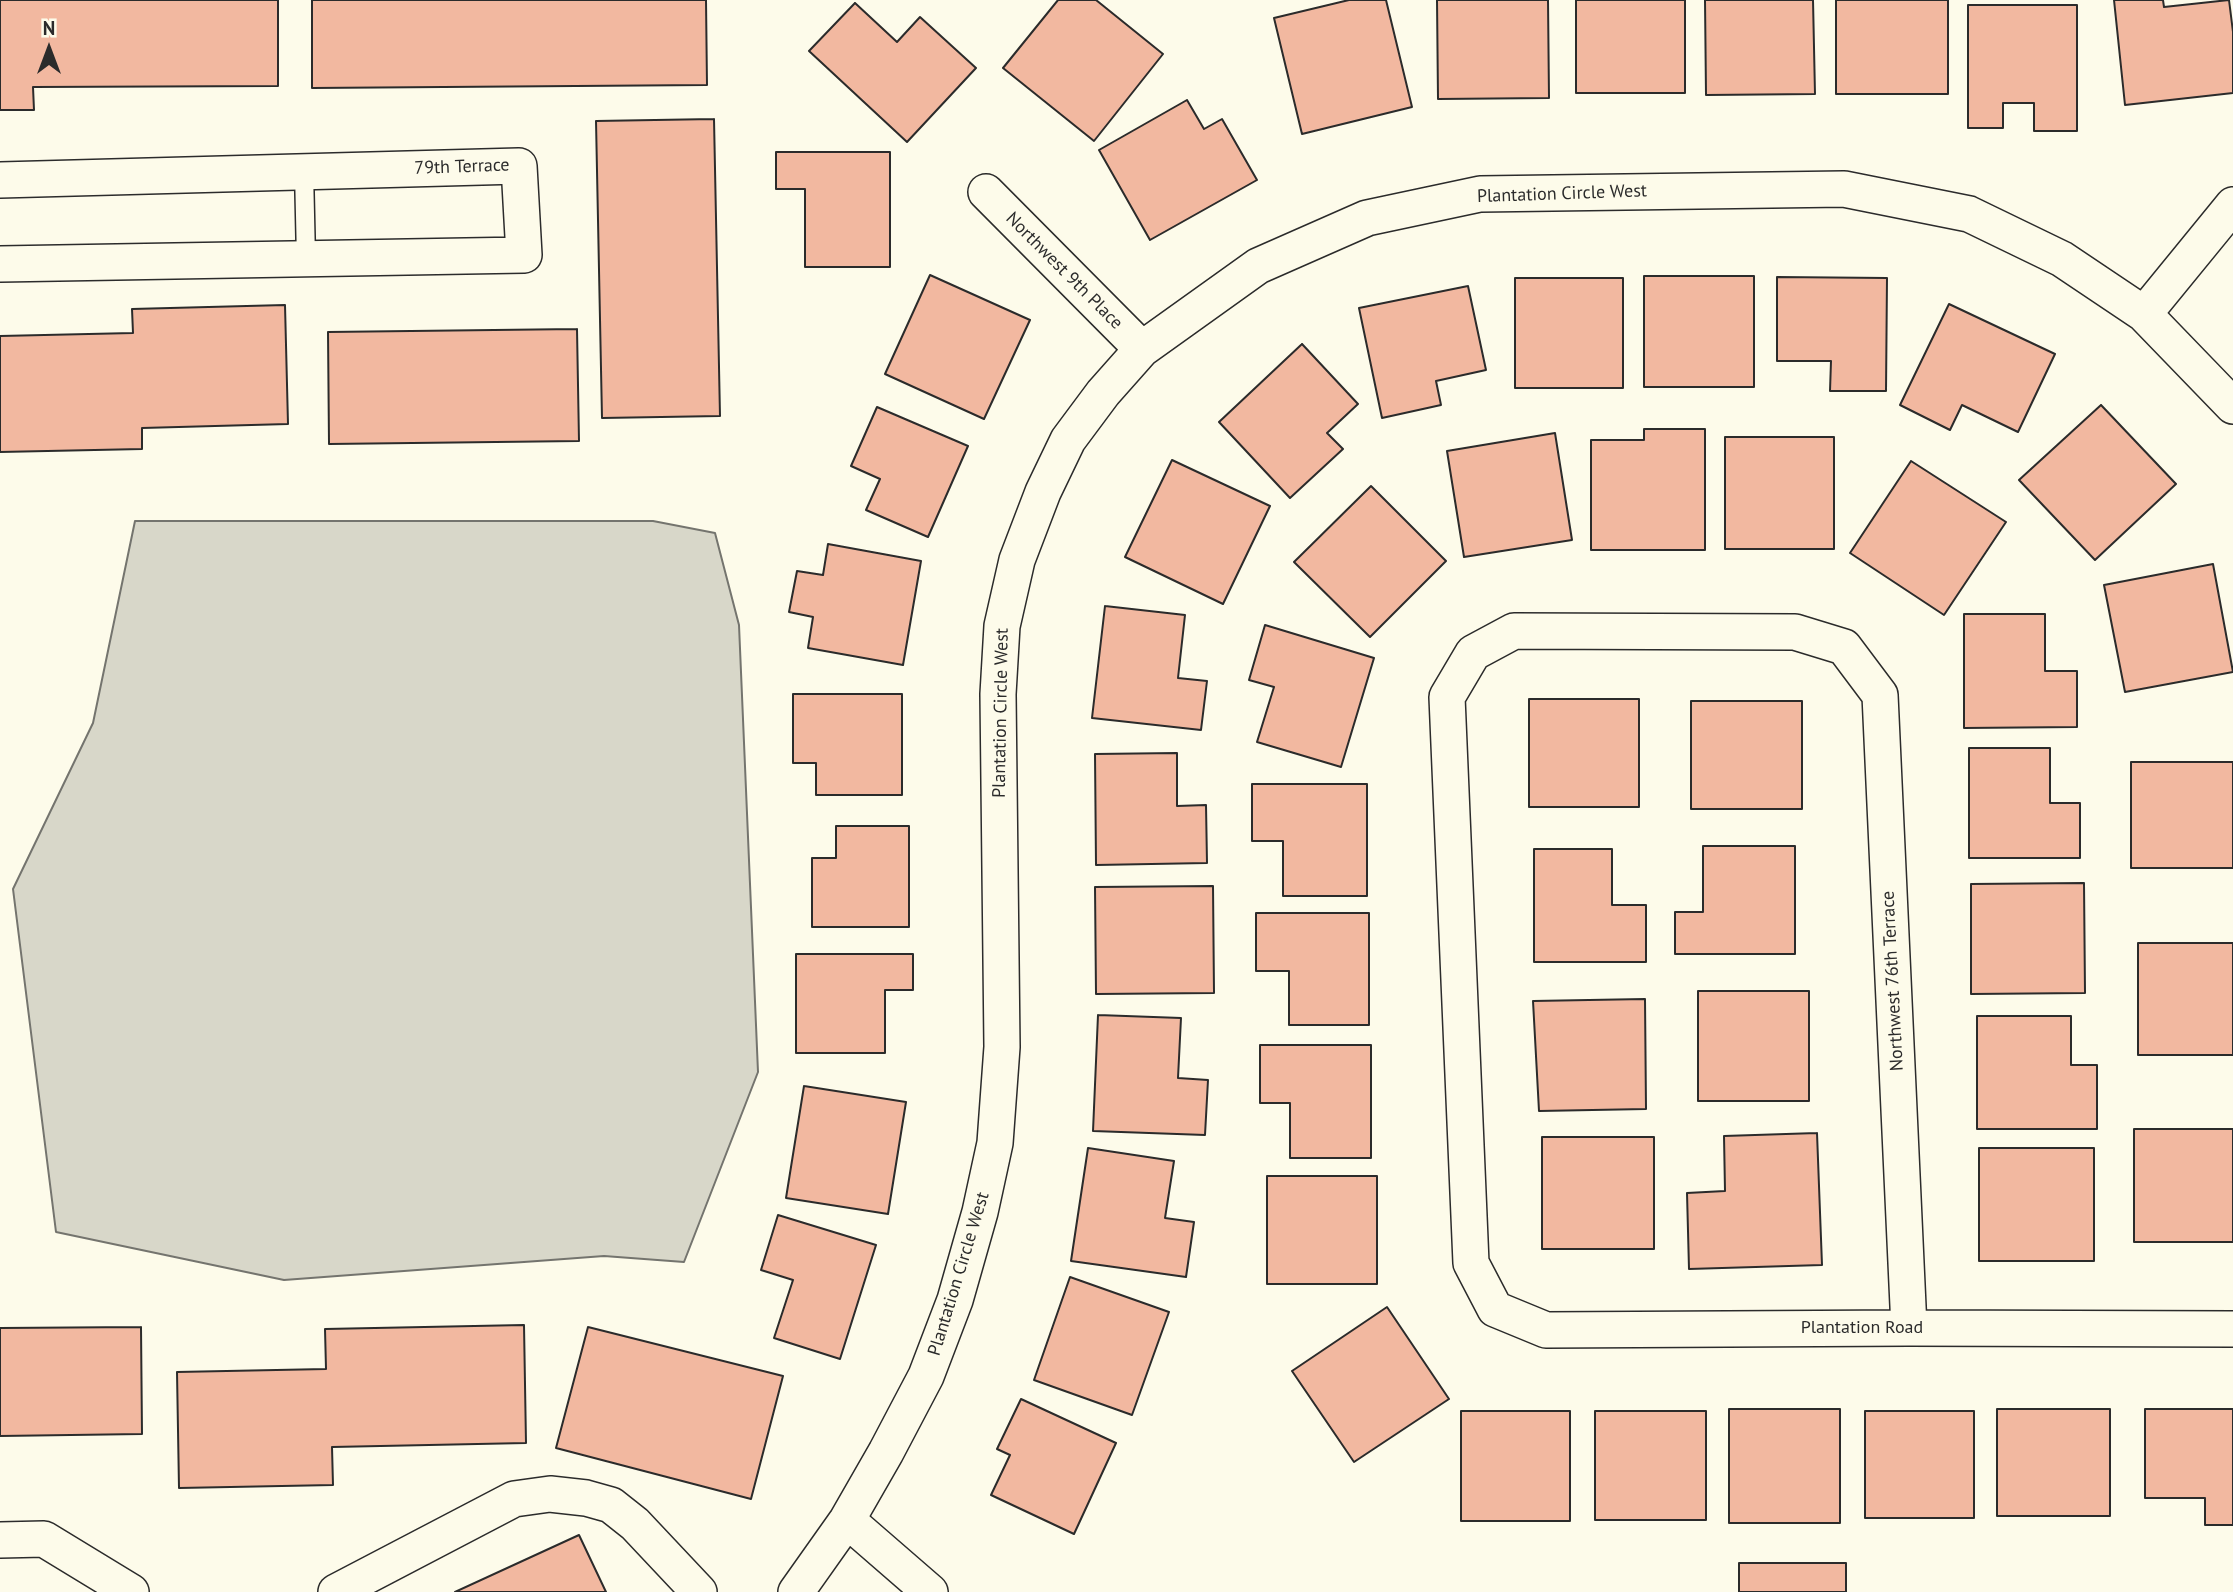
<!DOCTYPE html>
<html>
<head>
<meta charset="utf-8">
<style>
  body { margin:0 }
  #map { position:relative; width:2233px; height:1592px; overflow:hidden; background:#fdfbea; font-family:"PT Sans",sans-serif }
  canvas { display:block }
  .north { position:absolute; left:14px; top:14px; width:70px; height:70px; -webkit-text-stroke:5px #fdfbea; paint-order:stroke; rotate:0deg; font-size:19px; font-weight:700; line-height:28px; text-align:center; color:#2b2b2b }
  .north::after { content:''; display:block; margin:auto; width:24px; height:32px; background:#2b2b2b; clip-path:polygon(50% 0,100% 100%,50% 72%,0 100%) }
</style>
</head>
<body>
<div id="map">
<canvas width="2233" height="1592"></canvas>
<div class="north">N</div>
</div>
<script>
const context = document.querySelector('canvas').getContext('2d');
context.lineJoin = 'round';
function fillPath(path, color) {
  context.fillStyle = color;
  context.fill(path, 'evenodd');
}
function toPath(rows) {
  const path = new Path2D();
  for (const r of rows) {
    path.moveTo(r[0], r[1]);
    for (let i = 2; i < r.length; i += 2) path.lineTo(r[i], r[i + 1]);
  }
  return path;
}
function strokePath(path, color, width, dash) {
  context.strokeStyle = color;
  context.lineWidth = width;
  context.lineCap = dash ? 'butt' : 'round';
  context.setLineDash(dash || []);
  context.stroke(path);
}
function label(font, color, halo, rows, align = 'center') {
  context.font = font + ' "PT Sans",sans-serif';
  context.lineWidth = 5;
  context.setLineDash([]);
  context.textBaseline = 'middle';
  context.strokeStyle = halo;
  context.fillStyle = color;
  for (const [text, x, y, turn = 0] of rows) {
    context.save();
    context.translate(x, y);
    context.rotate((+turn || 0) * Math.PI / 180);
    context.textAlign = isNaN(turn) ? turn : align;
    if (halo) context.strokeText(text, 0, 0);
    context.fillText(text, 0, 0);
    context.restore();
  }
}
const water = toPath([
  [135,521,653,521,715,533,739,625,758,1072,684,1262,604,1256,284,1280,56,1232,13,889,93,723,135,521]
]);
fillPath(water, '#d8d7c9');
strokePath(water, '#74746e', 2);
const building = toPath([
  [0,0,278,0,278,86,33,87,34,110,0,110,0,0],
  [312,0,706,0,707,85,312,88,312,0],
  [1058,0,1096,0,1163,54,1094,141,1003,68,1058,0],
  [1349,0,1386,0,1412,107,1302,134,1274,18,1349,0],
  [1437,0,1548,0,1549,98,1438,99,1437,0],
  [1576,0,1685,0,1685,93,1576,93,1576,0],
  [1705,0,1813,0,1815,94,1706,95,1705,0],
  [1836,0,1948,0,1948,94,1836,94,1836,0],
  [2114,0,2163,0,2164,7,2229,0,2233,32,2233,93,2125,105,2114,0],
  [855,3,897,42,920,17,976,68,907,142,809,51,855,3],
  [1968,5,2077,5,2077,131,2034,131,2034,103,2003,103,2003,128,1968,128,1968,5],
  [1187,100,1204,129,1222,119,1257,180,1150,240,1099,150,1187,100],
  [714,119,720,416,602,418,596,121,714,119],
  [776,152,890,152,890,267,805,267,805,189,776,189,776,152],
  [930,275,1030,320,984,419,885,374,930,275],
  [1644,276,1754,276,1754,387,1644,387,1644,276],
  [1777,277,1887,278,1886,391,1830,391,1831,361,1777,361,1777,277],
  [1515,278,1623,278,1623,388,1515,388,1515,278],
  [1468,286,1486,370,1436,381,1441,405,1382,418,1359,308,1468,286],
  [1949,304,2055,354,2018,432,1962,405,1950,430,1900,405,1949,304],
  [285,305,288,424,142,428,142,449,0,452,0,336,133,333,132,309,285,305],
  [577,329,579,441,329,444,328,332,577,329],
  [1302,344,1358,404,1327,433,1343,449,1290,498,1219,422,1302,344],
  [2101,405,2176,484,2095,560,2019,480,2101,405],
  [877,407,968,446,928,537,866,510,880,479,851,466,877,407],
  [1644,429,1705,429,1705,550,1591,550,1591,440,1644,440,1644,429],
  [1555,433,1572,540,1464,557,1447,451,1555,433],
  [1725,437,1834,437,1834,549,1725,549,1725,437],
  [1172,460,1270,506,1223,604,1125,557,1172,460],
  [1911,461,2006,522,1944,615,1850,553,1911,461],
  [1371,486,1446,561,1370,637,1294,562,1371,486],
  [828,544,921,561,903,665,808,648,813,617,789,612,797,571,823,575,828,544],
  [2213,564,2233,672,2125,692,2104,585,2213,564],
  [1105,606,1185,615,1178,678,1207,681,1201,730,1092,718,1105,606],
  [1964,614,2045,614,2045,671,2077,671,2077,727,1964,728,1964,614],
  [1265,625,1374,658,1341,767,1257,742,1274,687,1249,680,1265,625],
  [793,694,902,694,902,795,816,795,816,763,793,763,793,694],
  [1529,699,1639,699,1639,807,1529,807,1529,699],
  [1691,701,1802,701,1802,809,1691,809,1691,701],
  [1969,748,2050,748,2050,803,2080,803,2080,858,1969,858,1969,748],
  [1177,753,1177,806,1206,805,1207,863,1096,865,1095,754,1177,753],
  [2131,762,2233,762,2233,868,2131,868,2131,762],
  [1252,784,1367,784,1367,896,1283,896,1283,841,1252,841,1252,784],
  [836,826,909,826,909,927,812,927,812,858,836,858,836,826],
  [1703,846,1795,846,1795,954,1675,954,1675,912,1703,912,1703,846],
  [1534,849,1612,849,1612,905,1646,905,1646,962,1534,962,1534,849],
  [2084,883,2085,993,1971,994,1971,884,2084,883],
  [1213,886,1214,993,1096,994,1095,887,1213,886],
  [1256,913,1369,913,1369,1025,1289,1025,1289,971,1256,971,1256,913],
  [2138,943,2233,943,2233,1055,2138,1055,2138,943],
  [796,954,913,954,913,990,885,990,885,1053,796,1053,796,954],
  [1698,991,1809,991,1809,1101,1698,1101,1698,991],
  [1645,999,1646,1109,1539,1111,1533,1001,1645,999],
  [1098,1015,1181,1018,1178,1078,1208,1080,1205,1135,1093,1131,1098,1015],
  [1977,1016,2071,1016,2071,1065,2097,1065,2097,1129,1977,1129,1977,1016],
  [1260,1045,1371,1045,1371,1158,1290,1158,1290,1103,1260,1103,1260,1045],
  [804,1086,906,1102,888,1214,786,1198,804,1086],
  [2134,1129,2233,1129,2233,1242,2134,1242,2134,1129],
  [1817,1133,1822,1265,1689,1269,1687,1193,1725,1191,1724,1136,1817,1133],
  [1542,1137,1654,1137,1654,1249,1542,1249,1542,1137],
  [1088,1148,1174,1161,1165,1218,1194,1222,1186,1277,1071,1261,1088,1148],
  [1979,1148,2094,1148,2094,1261,1979,1261,1979,1148],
  [1267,1176,1377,1176,1377,1284,1267,1284,1267,1176],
  [778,1215,876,1245,840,1359,774,1338,793,1280,761,1270,778,1215],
  [1070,1277,1169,1312,1132,1415,1034,1380,1070,1277],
  [1387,1307,1449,1399,1354,1462,1292,1371,1387,1307],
  [524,1325,526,1443,332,1447,333,1485,179,1488,177,1372,326,1369,325,1329,524,1325],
  [141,1327,142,1434,0,1436,0,1328,141,1327],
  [588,1327,783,1376,751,1499,556,1448,588,1327],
  [1021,1399,1116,1443,1074,1534,991,1495,1010,1455,997,1449,1021,1399],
  [1729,1409,1840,1409,1840,1523,1729,1523,1729,1409],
  [1997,1409,2110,1409,2110,1516,1997,1516,1997,1409],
  [2145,1409,2233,1409,2233,1525,2205,1525,2205,1498,2145,1498,2145,1409],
  [1461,1411,1570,1411,1570,1521,1461,1521,1461,1411],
  [1595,1411,1706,1411,1706,1520,1595,1520,1595,1411],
  [1865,1411,1974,1411,1974,1518,1865,1518,1865,1411],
  [579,1535,606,1592,455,1592,579,1535],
  [1739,1563,1846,1563,1846,1592,1739,1592,1739,1563]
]);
fillPath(building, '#f2b8a0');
strokePath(building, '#2b2b2b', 2);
const service = toPath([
  [304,171,306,259]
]);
const minor = toPath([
  [0,180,519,166,524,255,0,264],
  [986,192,1142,349],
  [2144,314,2233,205],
  [1909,1328,1880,695,1844,647,1795,632,1514,631,1473,653,1447,697,1471,1263,1495,1309,1546,1330,1909,1328,2233,1329],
  [847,1520,930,1592],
  [0,1540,44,1539,131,1592],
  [336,1592,514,1499,550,1494,586,1498,611,1505,635,1524,699,1592],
  [796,1592,847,1520,886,1452,926,1376,955,1300,980,1212,995,1143,1002,1047,998,694,1002,626,1017,560,1043,492,1068,440,1103,393,1142,349,1258,266,1367,218,1480,194,1844,189,1969,214,2062,259,2144,314,2233,406]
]);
strokePath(service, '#2b2b2b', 21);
strokePath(minor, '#2b2b2b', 38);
strokePath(service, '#fdfbea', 18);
strokePath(minor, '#fdfbea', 35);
label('18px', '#2b2b2b', '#fdfbea', [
  ["79th Terrace",462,167,-2],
  ["Plantation Circle West",1562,194,-2],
  ["Northwest 9th Place",1064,271,45],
  ["Plantation Circle West",1001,713,-89],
  ["Northwest 76th Terrace",1893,981,-93],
  ["Plantation Circle West",959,1274,-73],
  ["Plantation Road",1862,1328]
]);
</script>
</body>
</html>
